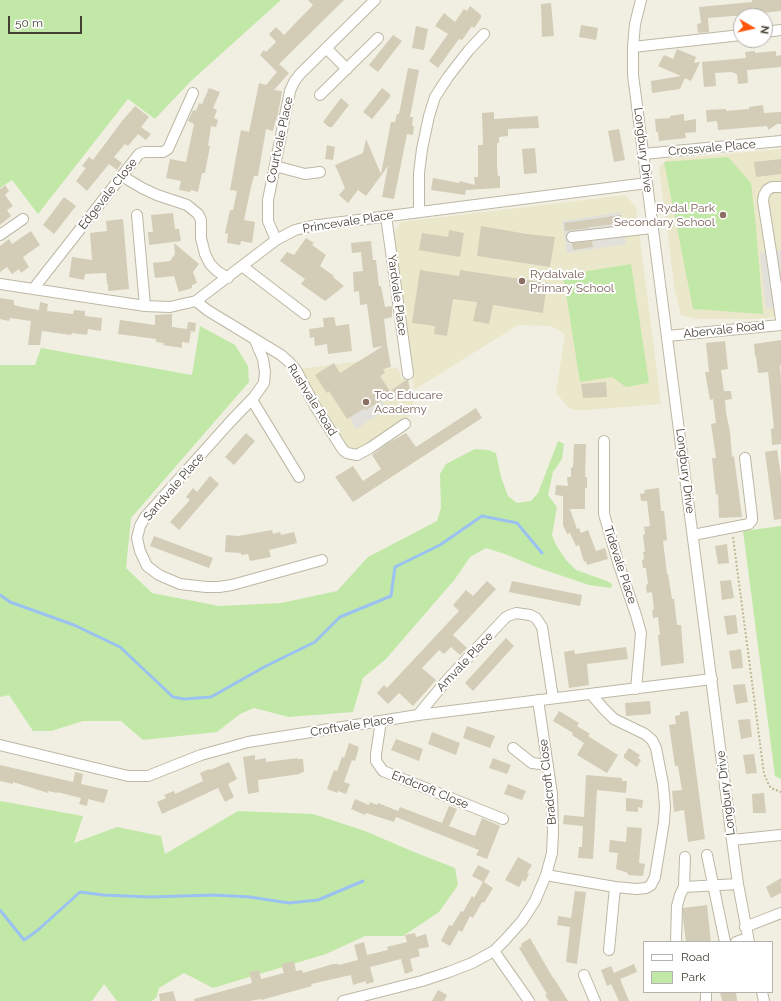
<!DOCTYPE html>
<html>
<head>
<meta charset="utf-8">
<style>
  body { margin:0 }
  #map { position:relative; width:781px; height:1001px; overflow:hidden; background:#f1efe2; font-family:Raleway,sans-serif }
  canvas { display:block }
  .legend { position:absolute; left:643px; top:941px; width:130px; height:52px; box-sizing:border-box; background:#fff; border:1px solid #b4b2ad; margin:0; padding:5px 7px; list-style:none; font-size:12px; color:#433f32 }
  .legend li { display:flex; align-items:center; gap:8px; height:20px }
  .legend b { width:20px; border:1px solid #b4b2ad }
  .north { position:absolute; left:733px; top:8px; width:40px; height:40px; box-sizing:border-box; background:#fff; border:1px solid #b4b2ad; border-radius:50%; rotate:99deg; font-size:11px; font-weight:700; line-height:16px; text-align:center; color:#433f32 }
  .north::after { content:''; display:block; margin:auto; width:14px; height:18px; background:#ff550b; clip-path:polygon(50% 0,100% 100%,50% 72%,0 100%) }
  .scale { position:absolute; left:8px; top:16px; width:74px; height:18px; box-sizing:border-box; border:2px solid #433f32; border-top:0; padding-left:5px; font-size:12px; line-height:14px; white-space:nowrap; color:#433f32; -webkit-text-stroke:3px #fff; paint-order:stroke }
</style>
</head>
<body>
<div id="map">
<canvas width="781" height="1001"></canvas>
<ul class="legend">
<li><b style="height:5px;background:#fff"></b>Road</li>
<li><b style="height:11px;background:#c2e8a8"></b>Park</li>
</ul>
<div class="north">N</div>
<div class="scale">50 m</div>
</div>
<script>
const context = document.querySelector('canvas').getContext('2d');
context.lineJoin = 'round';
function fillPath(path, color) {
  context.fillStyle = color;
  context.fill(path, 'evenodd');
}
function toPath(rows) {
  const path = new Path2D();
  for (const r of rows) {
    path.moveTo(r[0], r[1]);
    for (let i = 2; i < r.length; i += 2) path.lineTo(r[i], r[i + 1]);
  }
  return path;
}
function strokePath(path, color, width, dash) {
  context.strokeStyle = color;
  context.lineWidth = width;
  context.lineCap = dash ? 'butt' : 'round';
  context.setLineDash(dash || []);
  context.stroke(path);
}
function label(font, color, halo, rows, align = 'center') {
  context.font = font + ' Raleway,sans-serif';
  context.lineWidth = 4;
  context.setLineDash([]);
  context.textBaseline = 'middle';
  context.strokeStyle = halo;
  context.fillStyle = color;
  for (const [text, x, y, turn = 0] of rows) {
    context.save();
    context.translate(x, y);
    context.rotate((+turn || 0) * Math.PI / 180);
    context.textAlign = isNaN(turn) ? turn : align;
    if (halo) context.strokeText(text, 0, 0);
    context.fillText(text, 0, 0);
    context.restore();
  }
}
fillPath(toPath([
  [781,149,781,307,777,316,764,319,697,319,681,315,675,292,659,167,667,159],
  [625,195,636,207,661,404,586,410,574,410,568,407,556,393,565,334,551,326,518,325,414,390,392,236,401,222],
  [380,359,385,362,387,369,395,367,399,370,401,378,408,377,415,412,401,423,357,450,352,449,347,446,298,369]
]), '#ebe7cb');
fillPath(toPath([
  [0,0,281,0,190,82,155,119,128,99,38,214,12,180,0,188],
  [728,157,751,183,756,227,763,314,693,309,664,162],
  [631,264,649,383,626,387,612,377,580,382,563,275],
  [200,326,235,345,248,366,249,382,131,518,126,568,152,593,219,606,281,603,337,591,368,557,437,521,441,508,440,474,446,464,475,449,488,450,496,453,501,477,508,496,517,503,531,501,538,493,558,441,564,444,562,459,553,472,548,495,557,507,552,535,556,545,566,560,576,570,607,581,612,584,611,588,589,585,536,567,505,554,486,548,470,557,455,579,386,659,363,678,353,712,289,717,254,708,240,714,217,732,143,740,121,721,83,721,51,731,33,731,9,695,0,697,0,365,35,365,41,348,192,375],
  [781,526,781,779,775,776,743,531],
  [0,801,83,816,74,843,117,827,161,836,165,854,238,811,313,814,365,831,414,852,455,868,458,885,439,912,403,936,365,936,326,954,213,988,184,973,159,988,156,998,152,1001,117,1001,104,984,92,1001,0,1001]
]), '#c2e8a8');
fillPath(toPath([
  [621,212,626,244,567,253,562,221],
  [781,250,781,307,766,308,760,253],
  [382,400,387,409,356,429,350,417,365,408,366,410]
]), '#e1e0db');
strokePath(toPath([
  [0,595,10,602,74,625,120,647,173,697,184,699,211,697,266,666,315,642,340,617,391,596,395,567,440,545,482,516,517,523,542,553],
  [0,910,24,940,38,930,80,892,103,895,149,897,214,895,250,897,289,903,318,900,363,881]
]), '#9bc1f1', 3);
fillPath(toPath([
  [308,0,344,0,279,64,289,73,274,90,282,91,277,120,276,119,273,131,266,129,258,176,254,176,251,187,244,220,255,222,252,243,241,241,240,245,227,243,228,234,225,233,230,210,233,210,237,191,230,190,241,130,249,132,259,83,266,85,277,72,260,55,264,50,266,52,276,42,269,34,276,27,284,35,313,5],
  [752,0,781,0,781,11,762,13,762,16,732,16,708,18,709,32,698,33,697,24,701,23,699,7,752,2],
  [551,3,554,36,542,37,541,4],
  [470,6,481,15,481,18,474,28,472,26,462,40,459,39,438,68,429,61,448,34,435,26,444,13,455,22,464,9,467,11],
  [581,25,598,28,596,40,579,37],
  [416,26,428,29,424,50,412,48],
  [393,35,402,41,378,72,369,65],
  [677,49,696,57,694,63,700,62,691,81,685,78,680,89,652,93,651,81,681,76,658,66,664,55,673,59],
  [755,51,755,53,776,51,776,56,781,55,781,67,747,70,748,83,738,84,737,74,731,72,715,73,716,86,704,87,702,62,746,58,745,52],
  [408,68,419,70,410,117,413,117,412,126,414,126,413,135,407,134,394,199,382,197,388,166,366,196,358,190,348,203,339,195,345,188,335,165,363,153,366,139,381,174,391,122,395,122,397,114,399,114],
  [209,88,220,92,213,108,217,110,214,118,218,120,216,127,211,126,208,146,210,146,205,173,202,173,198,192,191,190,190,192,179,190,181,181,166,178,170,159,186,162,194,124,188,121,193,110,196,111,199,103,202,104],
  [382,88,390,94,390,97,372,119,363,112],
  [341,98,349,105,332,127,329,127,323,122],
  [763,105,764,113,781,112,781,124,777,124,768,130,767,126,718,130,717,121,707,122,706,110,726,109,726,111,749,109,749,107],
  [135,106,149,117,141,127,151,134,146,140,138,134,128,146,125,144,114,157,122,163,117,170,109,164,87,191,76,181,86,168,82,166,89,157,93,160,122,121],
  [494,112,494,119,538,116,539,128,508,129,508,136,499,137,499,143,497,143,497,167,498,176,500,176,500,188,466,190,465,195,431,190,433,178,459,183,460,181,475,185,474,177,478,177,478,145,483,145,482,113],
  [684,114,684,121,696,119,696,132,685,133,686,138,659,141,658,132,656,132,655,119,670,118,670,116],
  [619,129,625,160,614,162,608,131],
  [327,145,335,147,333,160,325,159],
  [535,148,537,173,524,174,522,149],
  [781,159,781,174,756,177,754,162],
  [5,185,9,191,5,195,13,206,7,210,11,216,0,225,0,188,1,189],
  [64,197,76,206,54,234,43,225],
  [173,213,175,229,179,229,181,241,149,245,148,232,153,232,151,215],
  [621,215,622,223,589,227,589,228,565,231,564,223],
  [123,219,129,289,108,291,108,284,107,284,106,273,85,274,84,280,69,277,72,257,92,260,90,233,107,231,106,221],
  [481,226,527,234,555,237,550,267,477,256],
  [449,230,464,233,460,257,419,250,422,233,448,237],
  [31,231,40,245,23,257,29,267,21,273,19,269,12,274,7,267,0,272,0,246,9,239,12,244],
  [306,238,314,243,312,245,326,255,320,266,334,276,333,277,344,286,325,301,301,284,305,279,280,261,287,252,294,255],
  [371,241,373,260,376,260,379,286,381,286,385,307,392,306,392,317,384,319,387,344,391,367,383,369,385,373,380,376,393,396,386,400,385,398,366,410,365,408,347,419,329,391,327,393,315,375,334,363,340,373,383,346,373,348,367,304,360,305,359,291,354,292,353,272,363,271,361,252,352,253,351,243],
  [592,241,593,247,573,250,572,243],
  [174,243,199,264,193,272,197,283,192,285,192,288,179,292,174,276,155,278,153,263,170,261,175,254],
  [420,270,459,276,460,270,547,283,543,313,493,305,489,324,473,321,477,302,453,299,447,336,434,334,435,326,412,323],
  [0,298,14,300,14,305,21,307,39,310,40,302,48,304,47,311,73,314,74,310,85,311,85,316,102,318,101,331,88,329,87,335,72,333,71,335,42,331,40,345,28,345,31,321,10,318,9,321,0,319],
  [172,314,172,327,187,329,188,322,196,323,195,332,191,331,189,343,182,342,182,348,163,345,164,343,156,342,156,339,118,334,120,320,155,325,155,315],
  [334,317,336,326,349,324,352,351,328,354,327,344,315,346,314,337,310,338,309,329,324,327,323,318],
  [781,340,781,365,780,365,781,380,781,444,772,445,771,429,774,428,768,372,758,373,756,356,755,356,754,344],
  [725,341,728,369,721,370,724,391,731,391,732,399,725,400,726,412,730,432,732,457,734,456,742,517,719,518,718,494,716,495,712,458,716,458,711,424,716,423,713,399,710,400,705,372,709,372,706,343],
  [406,380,408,380,410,392,396,401,390,391],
  [606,382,607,397,583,398,581,384],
  [476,408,482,418,353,502,335,477,353,466,363,481,381,469,372,455,388,443,406,433,416,447],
  [246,433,255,441,234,465,225,457],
  [574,444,586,444,585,477,587,477,587,488,585,488,585,509,570,509,577,529,579,528,581,533,588,530,596,551,605,548,608,559,587,565,586,561,584,562,579,545,576,546,570,533,567,534,563,525,563,496,555,495,556,485,568,486,567,477,571,477,571,468,573,467],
  [777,450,781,476,781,519,774,520,765,452],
  [210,476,219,484,179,530,170,522,190,500,186,497,193,488,197,492],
  [659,488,661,511,664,511,667,540,663,541,667,574,668,574,672,599,674,599,677,625,681,625,684,663,661,666,658,635,660,635,658,617,653,618,652,610,654,609,652,592,647,593,646,585,648,584,646,568,643,568,642,560,644,559,643,552,645,552,643,535,645,534,644,527,650,526,647,501,641,501,640,494,645,493,644,490],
  [272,530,273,534,280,532,281,535,294,532,297,543,269,550,271,557,250,561,248,554,241,555,241,553,225,552,226,535,238,536],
  [154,536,213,558,209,568,150,546],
  [727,544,729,563,718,564,715,546],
  [731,580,734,598,722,600,720,581],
  [487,581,496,589,453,635,467,648,460,655,451,647,444,654,439,650,422,668,436,680,413,706,399,693,388,704,377,693,384,685,387,688,459,611,453,605,466,590,473,596],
  [512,581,582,595,580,606,509,592],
  [736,615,738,633,727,635,724,616],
  [506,638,514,646,473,691,465,683],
  [626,647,628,659,587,664,589,685,569,688,564,652,574,650,575,654],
  [741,649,743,668,732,669,729,651],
  [745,684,748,702,736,704,733,685],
  [650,701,651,714,626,716,625,703],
  [559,711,579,723,577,726,590,734,588,736,618,755,607,773,577,755,584,743,572,735,573,733,553,721],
  [688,711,705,839,688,842,684,810,674,812,672,791,682,790,678,766,675,766,669,725,676,724,675,716,680,715,680,712],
  [750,719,752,737,741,739,738,720],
  [467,726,495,736,490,748,463,738],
  [432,732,460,743,456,755,428,744],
  [396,739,423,749,419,761,391,750],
  [349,743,359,747,355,761,352,760,344,782,350,784,346,794,338,791,337,793,327,789,334,770,337,771,342,757,344,758],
  [629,748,640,755,638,758,641,760,637,767,624,758,624,755],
  [754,754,757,773,746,774,743,755],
  [255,755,255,760,266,758,266,762,298,758,298,759,303,759,304,772,300,773,300,774,258,780,259,792,248,794,243,757],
  [493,758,511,765,507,774,489,768],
  [229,762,237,779,228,784,234,797,225,802,218,788,162,814,157,802,166,798,164,795,174,791,175,794,203,781,200,773,209,769,210,770],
  [0,765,73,782,75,772,83,774,81,784,108,790,104,803,88,799,87,806,79,804,81,798,57,792,57,793,48,791,48,793,13,782,13,784,0,781],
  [586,775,622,778,622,781,627,781,626,793,597,790,593,859,578,858,579,847,582,847,583,826,563,824,564,815,584,817],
  [508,784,526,791,522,800,504,794],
  [764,793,766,813,753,813,752,794],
  [626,798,643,800,642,808,638,807,638,812,626,811],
  [355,799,369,805,370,802,377,805,378,803,398,811,400,807,442,823,449,806,457,809,449,826,475,836,482,818,500,826,487,859,476,855,479,850,396,817,394,822,366,813,365,815,351,809],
  [627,827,642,828,639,863,645,864,643,876,628,875,628,873,616,869,618,853,609,852,610,840,626,842],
  [518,857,532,865,527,873,529,874,525,882,523,880,519,887,505,880],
  [478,865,490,871,484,882,493,888,484,903,482,902,473,918,470,916,462,932,459,930,450,946,441,941,449,925,452,926,461,911,463,912,472,896,474,898,483,882,472,876],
  [781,878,781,893,771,898,766,887],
  [575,891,586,892,577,964,566,962,570,927,557,925,558,916,571,918],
  [707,905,711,942,686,942,683,919,683,908],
  [415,933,416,937,426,934,429,947,418,949,420,956,410,959,413,971,405,974,401,959,370,967,374,982,366,984,366,981,353,985,351,975,311,984,312,986,261,1000,261,999,250,1001,194,1001,194,999,252,983,249,972,259,970,261,979,284,973,281,964,294,961,296,971,302,970,303,973,333,964,338,964,339,965,358,960,354,945,364,942,367,955,388,950,387,947,407,942,405,935],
  [530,938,553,978,553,977,568,1001,549,1001,545,995,547,994,519,948,522,946,521,944],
  [634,964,637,972,620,979,629,1001,619,1001,611,984,607,986,601,970,611,966,614,973],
  [438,990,447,995,444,1001,432,1001],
  [173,991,176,1001,160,1001,159,994],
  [720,992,736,992,737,1001,722,1001]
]), '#d3ccb7');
const minor = toPath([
  [641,0,635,24,633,47,633,75,732,840,738,884,749,942],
  [765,32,781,30],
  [633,47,741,35],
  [326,48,347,69],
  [320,95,378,38],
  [643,154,781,141],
  [275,166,305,174,320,172],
  [122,176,142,188,157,195,187,205,198,214,201,220,201,238,205,254,210,264,217,271,228,278],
  [781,187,772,187,767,190,764,195,763,201,772,258,781,319],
  [419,212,419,173,422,149,429,116,435,97,448,77,469,50,484,34],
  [137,215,145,306],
  [386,216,408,374],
  [0,235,23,219],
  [572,237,652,228],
  [276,240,268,221,268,200,290,91,294,82,300,74,375,0],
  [242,266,305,314],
  [0,284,145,306,170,307,196,301,276,240,295,230,311,226,647,183],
  [34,288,139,154,144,152,163,152,168,149,193,93],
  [196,301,207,310,281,355,289,362,296,370,315,406,343,450,347,453,357,455,370,448,405,424],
  [667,336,781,325],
  [255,340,263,359,265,372,264,383,254,397,230,422,145,517,140,526,137,538,140,551,147,566,159,575,180,584,206,587,219,587,232,585,322,560],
  [252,400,299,477],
  [604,441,604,514,618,562,636,615,641,633,636,689],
  [693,535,749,524,752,520,752,516,745,458],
  [418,715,447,680,505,618,508,616,516,613,530,615,536,618,542,627,553,698],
  [381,721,376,754,376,761,383,771,503,819],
  [0,745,128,776,148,776,201,755,248,742,418,715,712,679],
  [513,748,532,763,548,765],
  [732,840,781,835],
  [707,855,725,942],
  [546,875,615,887,637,889,646,888,651,885,655,877,664,822,665,806,663,784,656,748,652,740,645,734,614,719,603,708,591,694],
  [684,887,685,857],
  [745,927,781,913],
  [676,942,677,906,680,895,684,887,738,884],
  [736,942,748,938],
  [609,950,615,887],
  [494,951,529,1001],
  [584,975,595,1001],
  [762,992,764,1001],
  [343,1001,422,981,449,972,472,963,494,951,505,940,522,921,535,901,546,875,552,853,553,832,552,794,538,700],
  [706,1001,706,992]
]);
strokePath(minor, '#bdb8a4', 12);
strokePath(toPath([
  [733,537,764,774,768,783,771,788,781,792]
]), '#bfb795', 2, [2, 2]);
strokePath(minor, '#fff', 10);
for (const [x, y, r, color] of [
  [723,215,4,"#8d6e63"],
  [522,281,4,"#8d6e63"],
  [366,402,4,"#8d6e63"]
]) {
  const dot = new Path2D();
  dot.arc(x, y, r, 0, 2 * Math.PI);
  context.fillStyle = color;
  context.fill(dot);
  strokePath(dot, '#fff', 1.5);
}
label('12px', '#433f32', '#fff', [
  ["Courtvale Place",280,140,-78],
  ["Crossvale Place",712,148,-5],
  ["Longbury Drive",643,150,83],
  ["Edgevale Close",108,194,-52],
  ["Princevale Place",348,222,-9],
  ["Yardvale Place",397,295,82],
  ["Abervale Road",724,330,-6],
  ["Rushvale Road",312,400,58],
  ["Longbury Drive",685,471,83],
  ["Sandvale Place",174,487,-49],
  ["Tidevale Place",620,565,72],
  ["Amvale Place",465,662,-47],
  ["Croftvale Place",352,726,-9],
  ["Bradcroft Close",548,782,-96],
  ["Endcroft Close",430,790,22],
  ["Longbury Drive",726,793,-97]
]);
label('12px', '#785e54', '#fff', [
  ["Rydal Park",715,208,"right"],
  ["Secondary School",715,222,"right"],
  ["Rydalvale",530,274],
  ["Primary School",530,288],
  ["Toc Educare",374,395],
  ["Academy",374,409]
], 'left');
</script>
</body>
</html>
